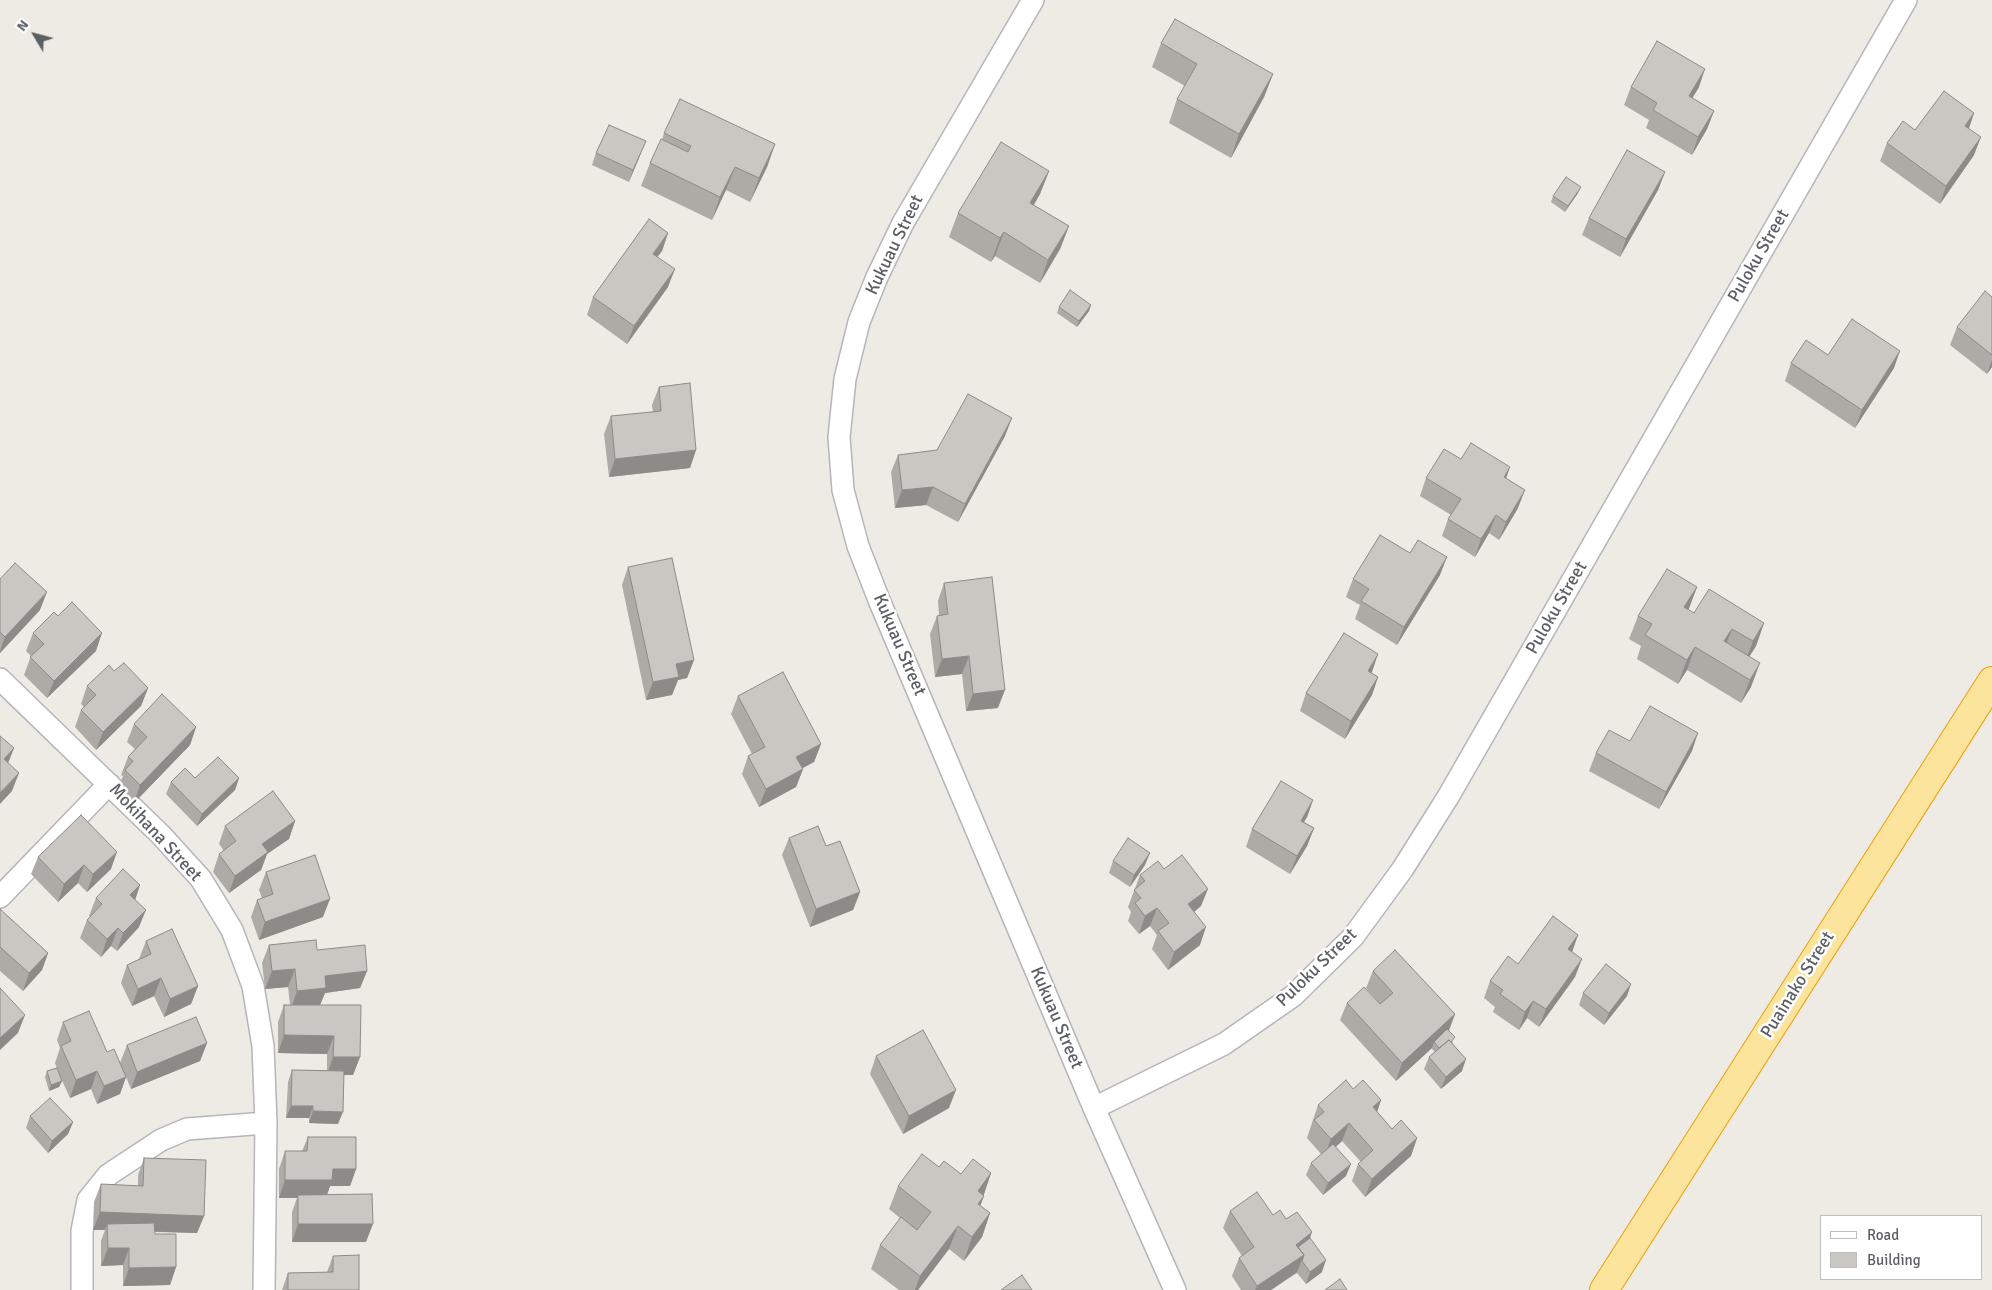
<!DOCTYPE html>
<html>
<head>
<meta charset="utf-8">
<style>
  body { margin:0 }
  #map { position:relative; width:1992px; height:1290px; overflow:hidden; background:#eeebe4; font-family:Signika,sans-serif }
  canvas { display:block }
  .legend { position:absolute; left:1820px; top:1215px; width:162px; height:65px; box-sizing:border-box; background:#fff; border:1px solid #bebfc1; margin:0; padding:6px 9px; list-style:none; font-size:15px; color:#5c5f64 }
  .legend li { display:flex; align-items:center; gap:10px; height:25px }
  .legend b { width:25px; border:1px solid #bebfc1 }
  .north { position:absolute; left:10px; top:10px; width:50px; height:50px; -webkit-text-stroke:4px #fff; paint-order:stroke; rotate:307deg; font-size:14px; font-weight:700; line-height:20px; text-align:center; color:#5c5f64 }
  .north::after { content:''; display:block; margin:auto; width:18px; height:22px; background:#5c5f64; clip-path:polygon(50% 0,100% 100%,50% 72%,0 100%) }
</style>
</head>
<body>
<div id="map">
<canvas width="1992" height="1290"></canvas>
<ul class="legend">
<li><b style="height:6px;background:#fff"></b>Road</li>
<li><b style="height:14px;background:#cac6c1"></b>Building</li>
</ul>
<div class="north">N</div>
</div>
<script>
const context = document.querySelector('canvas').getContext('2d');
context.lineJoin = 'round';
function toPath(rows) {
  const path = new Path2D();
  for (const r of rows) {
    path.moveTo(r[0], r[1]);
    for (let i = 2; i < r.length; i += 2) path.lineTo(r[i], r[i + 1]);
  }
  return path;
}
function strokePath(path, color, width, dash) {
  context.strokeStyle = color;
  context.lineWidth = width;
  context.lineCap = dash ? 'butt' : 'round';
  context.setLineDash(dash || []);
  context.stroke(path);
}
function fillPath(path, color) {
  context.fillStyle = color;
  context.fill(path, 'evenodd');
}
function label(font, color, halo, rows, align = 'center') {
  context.font = font + ' Signika,sans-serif';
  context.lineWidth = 5;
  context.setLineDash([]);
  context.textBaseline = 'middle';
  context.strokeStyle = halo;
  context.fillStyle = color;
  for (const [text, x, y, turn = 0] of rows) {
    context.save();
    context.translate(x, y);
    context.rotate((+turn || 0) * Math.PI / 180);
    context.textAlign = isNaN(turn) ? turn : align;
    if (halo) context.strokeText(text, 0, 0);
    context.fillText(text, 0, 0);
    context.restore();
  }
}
const minor = toPath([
  [1033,0,903,223,877,277,859,322,845,379,839,437,843,490,858,546,879,600,1094,1108,1175,1290],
  [0,679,161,835,201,879,232,930,253,986,263,1046,266,1123,264,1290],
  [0,897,109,784],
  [1094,1108,1224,1044,1293,996,1353,937,1402,870,1448,797,1906,0],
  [82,1290,82,1231,88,1200,108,1175,161,1140,187,1129,266,1123]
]);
const trunk = toPath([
  [1604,1290,1992,681]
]);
strokePath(minor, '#b4b6ba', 24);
strokePath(trunk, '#eb9f07', 30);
strokePath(minor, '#fff', 21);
strokePath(trunk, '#fce49c', 28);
fillPath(toPath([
  [1161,43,1273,74,1264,97,1231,158,1169,123,1177,99,1185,86,1152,67],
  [1631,87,1699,87,1692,98,1714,111,1707,129,1692,155,1646,128,1649,120,1624,105],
  [1974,113,1969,128,1974,155,1940,204,1880,161,1887,143,1915,130],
  [664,133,775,144,767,167,750,202,726,190,712,220,641,186,650,163,662,140],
  [596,153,641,153,629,182,592,165],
  [1049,171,1040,194,1034,205,1069,226,1060,249,1040,283,995,256,991,262,949,237,958,213],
  [1665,172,1658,190,1620,257,1582,235,1589,218],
  [1578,193,1565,212,1551,202,1553,196],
  [668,233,662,251,657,257,668,287,627,344,587,315,593,297],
  [1992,297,1992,367,1987,374,1950,345,1957,327],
  [1091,305,1089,311,1077,327,1057,313,1059,307],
  [1828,355,1894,368,1855,428,1785,381,1791,363],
  [659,387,696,450,690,468,609,477,604,434,611,416,653,412,652,405],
  [1005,436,958,522,926,505,895,508,891,472,898,455,937,450],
  [1461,459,1506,479,1518,508,1499,540,1489,533,1475,557,1442,536,1448,519,1451,515,1420,496,1426,478],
  [628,567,694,660,687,678,678,680,672,695,646,700,622,585],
  [1440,575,1397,645,1355,619,1360,605,1346,597,1353,579],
  [0,579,40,610,0,653],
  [944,583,998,708,966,711,962,674,935,677,930,634,937,616,939,615,938,601],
  [1697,587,1688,610,1694,613,1764,623,1756,646,1749,657,1751,687,1741,703,1687,670,1678,684,1637,659,1641,646,1629,639,1638,616],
  [33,633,96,651,47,698,24,675,31,656,26,651],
  [114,671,148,688,141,706,96,750,75,727,81,710,84,707,81,704,87,686],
  [1372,673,1378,677,1372,695,1345,739,1300,711,1306,693],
  [738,696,821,744,814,762,802,768,803,769,796,787,759,807,742,774,748,756,752,754,731,714],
  [134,724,196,727,190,745,134,803,118,788,123,776,121,775,128,757,135,749,127,742],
  [1630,741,1692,751,1659,809,1589,771,1596,753],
  [195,778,239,778,235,790,197,826,166,794,171,782],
  [1313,800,1307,817,1304,822,1314,828,1307,846,1290,874,1246,847,1252,829],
  [295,821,289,839,267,854,261,870,229,893,213,872,219,854,224,851,219,844,225,826],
  [789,838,826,846,860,892,853,910,810,927,782,855],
  [38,857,111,869,87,892,78,883,58,902,31,874],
  [1113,861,1145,865,1130,887,1109,873],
  [1164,869,1201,906,1194,912,1200,945,1168,970,1152,949,1157,935,1150,926,1139,934,1128,921,1131,912,1128,907,1140,875],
  [266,872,323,917,259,940,251,917,257,900,262,898,259,890],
  [140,885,135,900,139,927,117,951,111,946,101,957,80,938,87,920,90,917,89,916,96,898],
  [0,909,48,953,42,970,23,991,0,971],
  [1578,935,1572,952,1575,977,1539,1027,1527,1018,1519,1030,1493,1012,1495,1007,1484,998,1490,981,1518,964],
  [146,941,198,986,191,1004,164,1017,154,996,132,1006,121,983,127,965,139,959],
  [269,945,317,950,367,971,360,988,325,993,320,1005,360,1057,353,1075,344,1075,338,1124,309,1123,309,1118,286,1118,288,1082,292,1070,327,1070,327,1054,278,1053,278,1022,284,1005,290,1005,288,987,265,989,262,963],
  [1373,971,1455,1014,1449,1031,1462,1071,1441,1089,1424,1069,1429,1057,1435,1052,1431,1048,1432,1048,1396,1081,1340,1020,1347,1003,1380,1004,1366,988],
  [1583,993,1627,996,1604,1025,1579,1005],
  [63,1022,120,1063,127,1045,207,1043,200,1061,131,1089,126,1077,120,1094,97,1104,91,1089,70,1098,59,1074,62,1081,59,1087,49,1091,45,1077,47,1071,57,1068,55,1063,60,1048,57,1040],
  [876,1056,949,1108,903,1134,870,1074],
  [1353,1089,1381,1100,1377,1112,1392,1129,1417,1138,1411,1156,1365,1197,1352,1181,1358,1164,1361,1162,1342,1141,1336,1147,1346,1176,1323,1195,1306,1175,1311,1163,1321,1154,1307,1138,1318,1105],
  [30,1116,73,1122,68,1134,48,1153,26,1128],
  [308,1137,356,1169,350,1186,330,1186,327,1194,366,1242,292,1242,292,1212,297,1198,279,1198,279,1169,285,1151,302,1151],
  [144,1158,204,1216,197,1233,155,1232,155,1234,176,1267,170,1285,123,1286,123,1265,101,1266,101,1241,105,1230,93,1230,94,1202,101,1184,138,1186,138,1175],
  [939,1167,961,1174,991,1173,980,1206,990,1213,982,1237,964,1261,949,1249,918,1290,899,1290,871,1269,880,1245,900,1218,889,1209,898,1186],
  [1230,1211,1273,1215,1286,1219,1310,1238,1322,1272,1306,1284,1297,1273,1271,1290,1241,1290,1232,1276,1239,1258,1242,1256,1223,1228],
  [333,1256,359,1290,282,1290,288,1273,327,1272]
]), '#aeaaa6');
fillPath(toPath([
  [1705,69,1699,87,1683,114,1689,96],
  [1273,74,1264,97,1231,158,1239,134],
  [1714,111,1707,129,1692,155,1698,137],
  [1974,113,1968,131,1965,126],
  [1981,137,1974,155,1940,204,1946,186],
  [646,141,641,153,629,182,633,170],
  [775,144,767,167,750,202,759,178],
  [735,167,726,190,712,220,720,197],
  [1049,171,1040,194,1021,226,1030,203],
  [1665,172,1658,190,1620,257,1626,239],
  [1581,187,1578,193,1565,212,1568,206],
  [1069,226,1060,249,1040,283,1048,260],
  [1004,232,995,256,991,262,1000,238],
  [668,233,662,251,646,271,653,254],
  [675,269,668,287,627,344,634,326],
  [1091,305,1089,311,1077,327,1079,321],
  [1900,351,1894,368,1855,428,1862,410],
  [1992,360,1992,367,1987,374],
  [1012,418,1005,436,958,522,965,504],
  [696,450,690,468,609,477,615,459],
  [1510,467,1504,485,1504,477],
  [933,487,926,505,895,508,902,490],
  [1525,490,1518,508,1499,540,1506,522],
  [1496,515,1489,533,1475,557,1481,539],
  [1447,557,1440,575,1397,645,1404,627],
  [1697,587,1688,611,1684,607],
  [47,592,40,610,0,653,0,651,5,637],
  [1764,623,1756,646,1744,665,1753,641],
  [1732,629,1723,652,1724,641],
  [102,633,96,651,47,698,54,681],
  [1695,647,1687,670,1678,684,1687,660],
  [1378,654,1372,672,1362,689,1368,671],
  [969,656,962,674,935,677,942,659],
  [694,660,687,678,678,680,672,695,646,700,653,682,676,664],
  [1760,663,1751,687,1741,703,1750,680],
  [1378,677,1372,695,1345,739,1351,721],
  [148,688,141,706,96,750,103,732],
  [1005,690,998,708,966,711,973,694],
  [196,727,190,745,134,803,140,785],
  [1698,733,1692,751,1659,809,1666,792],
  [821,744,814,762,790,775,796,757],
  [14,748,7,766,4,759],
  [803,769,796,787,759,807,766,789],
  [19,773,12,791,0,804,0,793],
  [239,778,235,790,197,826,202,814],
  [1313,800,1307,817,1294,838,1301,821],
  [295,821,289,839,267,854,261,870,229,893,235,876,262,844],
  [1314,828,1307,846,1290,874,1297,856],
  [117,852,111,869,87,892,93,874],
  [1150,853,1145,865,1130,887,1134,875],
  [84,865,78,883,58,902,64,884],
  [140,885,134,903,130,895],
  [1208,889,1201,906,1182,922,1188,904],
  [860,892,853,910,810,927,816,909],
  [330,899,323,917,259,940,265,922],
  [1157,908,1150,926,1139,934,1145,916],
  [146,910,139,927,117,951,123,933],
  [1206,927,1200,945,1168,970,1174,952],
  [118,928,111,946,101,957,107,939],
  [1578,935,1572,952,1568,949],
  [48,953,42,970,23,991,29,973],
  [1582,959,1575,977,1539,1027,1546,1009],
  [295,969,288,987,265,989,272,971],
  [367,971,360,988,325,993,320,1005,291,1009,297,991,325,976],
  [161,978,154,996,132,1006,138,989],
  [1631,984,1627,996,1604,1025,1609,1013],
  [198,986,191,1004,164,1017,170,999],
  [1533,1001,1527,1018,1519,1030,1525,1012],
  [1455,1014,1448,1032,1434,1042,1432,1048,1396,1081,1402,1063],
  [25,1015,18,1033,0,1050,0,1038],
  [284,1035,334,1036,327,1054,278,1053],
  [207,1043,200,1061,131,1089,137,1072],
  [333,1057,360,1057,353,1075,327,1075],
  [1466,1059,1462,1071,1441,1089,1446,1077],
  [97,1071,91,1089,70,1098,76,1080],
  [126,1077,120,1094,97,1104,104,1086],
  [62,1081,59,1087,49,1091,51,1085],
  [956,1090,949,1108,903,1134,909,1116],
  [1381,1100,1375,1118,1373,1107],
  [291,1106,313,1106,309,1118,286,1118],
  [313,1111,343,1112,338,1124,309,1123],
  [73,1122,68,1134,48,1153,52,1141],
  [1349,1123,1342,1141,1324,1157,1331,1139],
  [1417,1138,1411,1156,1365,1197,1372,1179],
  [1351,1164,1346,1176,1323,1195,1328,1183],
  [333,1169,356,1169,350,1186,330,1186,326,1198,298,1195,297,1198,279,1198,285,1180],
  [991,1173,983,1197,978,1191],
  [984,1196,975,1220,978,1204],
  [100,1212,204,1216,197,1233,107,1230,107,1224,105,1230,93,1230],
  [990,1213,982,1237,964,1261,972,1237],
  [298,1224,373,1224,366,1242,292,1242],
  [958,1226,949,1249,918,1290,915,1290,920,1276],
  [1312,1232,1306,1250,1298,1256,1296,1245],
  [108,1248,129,1248,123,1265,101,1266],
  [1304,1255,1297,1272,1271,1290,1255,1290,1257,1286],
  [1326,1260,1322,1272,1306,1284,1310,1272],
  [176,1267,170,1285,123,1286,129,1268]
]), '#8d8b87');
const building = toPath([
  [1175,19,1273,74,1239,134,1177,99,1197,64,1161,43,1175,19],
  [1657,41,1705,69,1689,96,1714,111,1698,137,1653,110,1657,103,1631,87,1657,41],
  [1944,91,1974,113,1965,126,1981,137,1946,186,1887,143,1903,121,1915,130,1944,91],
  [680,99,775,144,759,178,735,167,720,197,650,163,661,139,688,152,691,146,664,133,680,99],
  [609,125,646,141,633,170,596,153,609,125],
  [1001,142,1049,171,1030,203,1069,226,1048,260,1004,232,1000,238,958,213,1001,142],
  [1627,150,1665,172,1626,239,1589,218,1627,150],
  [1566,177,1581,187,1568,206,1553,196,1566,177],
  [649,219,668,233,653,254,675,269,634,326,593,297,649,219],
  [1070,290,1091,305,1079,321,1059,307,1070,290],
  [1985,291,1992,297,1992,355,1957,327,1985,291],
  [1852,319,1900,351,1862,410,1791,363,1806,340,1828,355,1852,319],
  [690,383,696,450,615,459,611,416,661,411,659,387,690,383],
  [968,394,1012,418,965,504,933,487,902,490,898,455,937,450,968,394],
  [1471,443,1510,467,1504,477,1525,490,1506,522,1496,515,1481,539,1448,519,1461,499,1426,478,1444,449,1461,459,1471,443],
  [1380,535,1410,553,1418,540,1447,557,1404,627,1361,601,1369,589,1353,579,1380,535],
  [672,558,694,660,676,664,679,677,653,682,628,567,672,558],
  [15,563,47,592,5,637,0,632,0,579,15,563],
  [1667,569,1697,587,1684,607,1694,613,1709,589,1764,623,1753,641,1732,629,1724,641,1760,663,1750,680,1695,647,1687,660,1645,635,1652,624,1638,616,1667,569],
  [992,577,1005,690,973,694,969,656,942,659,937,616,948,614,944,583,992,577],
  [72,602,102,633,54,681,30,657,44,644,33,633,54,612,58,616,72,602],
  [1344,633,1378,654,1368,671,1378,677,1351,721,1306,693,1344,633],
  [124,663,148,688,103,732,81,710,96,695,87,686,109,665,114,671,124,663],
  [783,672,821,744,796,757,803,769,766,789,748,756,765,747,738,696,783,672],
  [162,694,196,727,140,785,125,770,133,761,128,757,147,737,134,724,162,694],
  [1650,706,1698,733,1666,792,1596,753,1609,730,1630,741,1650,706],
  [0,736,14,748,4,759,19,773,0,793,0,736],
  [218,757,239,778,202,814,171,782,185,768,195,778,218,757],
  [1281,781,1313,800,1301,821,1314,828,1297,856,1252,829,1281,781],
  [273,791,295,821,262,844,268,852,235,876,219,854,236,841,225,826,273,791],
  [81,815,117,852,93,874,84,865,64,884,38,857,81,815],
  [818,826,826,846,840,841,860,892,816,909,789,838,818,826],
  [1128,838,1150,853,1134,875,1113,861,1128,838],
  [315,855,330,899,265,922,257,900,273,894,266,872,315,855],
  [1182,855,1208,889,1188,904,1206,927,1174,952,1158,931,1169,923,1157,908,1145,916,1135,903,1141,898,1134,890,1145,881,1140,875,1158,861,1164,869,1182,855],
  [123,869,140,885,130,895,146,910,123,933,118,928,107,939,87,920,102,904,96,898,123,869],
  [0,909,48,953,29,973,0,947,0,909],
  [1553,916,1578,935,1568,949,1582,959,1546,1009,1533,1001,1525,1012,1500,994,1503,990,1490,981,1508,956,1518,964,1553,916],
  [172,929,198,986,170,999,161,978,138,989,127,965,151,954,146,941,172,929],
  [316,940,317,950,365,945,367,971,325,976,326,988,297,991,295,969,272,971,269,945,316,940],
  [1395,950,1455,1014,1402,1063,1347,1003,1364,987,1380,1004,1393,993,1373,971,1395,950],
  [1606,964,1631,984,1609,1013,1583,993,1606,964],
  [0,988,25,1015,0,1038,0,988],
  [284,1005,361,1005,360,1057,333,1057,334,1036,284,1035,284,1005],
  [89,1011,107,1052,114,1049,126,1077,104,1086,97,1071,76,1080,61,1046,71,1041,63,1022,89,1011],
  [196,1017,207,1043,137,1072,127,1045,196,1017],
  [1447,1029,1455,1037,1451,1042,1449,1040,1439,1048,1434,1042,1447,1029],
  [923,1030,956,1090,909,1116,876,1056,923,1030],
  [1449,1040,1466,1059,1446,1077,1429,1057,1449,1040],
  [57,1068,62,1081,51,1085,47,1071,57,1068],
  [292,1070,344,1071,343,1112,313,1111,313,1106,291,1106,292,1070],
  [1346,1080,1353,1089,1363,1080,1381,1100,1373,1107,1392,1129,1401,1120,1417,1138,1372,1179,1358,1164,1373,1150,1349,1123,1331,1139,1314,1120,1324,1112,1318,1105,1346,1080],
  [50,1098,73,1122,52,1141,30,1116,50,1098],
  [308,1137,356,1137,356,1169,333,1169,332,1180,285,1180,285,1151,307,1151,308,1137],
  [1333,1144,1351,1164,1328,1183,1311,1163,1333,1144],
  [922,1154,939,1167,944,1161,961,1174,973,1159,991,1173,978,1191,984,1196,978,1204,990,1213,972,1237,958,1226,920,1276,880,1245,901,1217,917,1230,931,1212,898,1186,922,1154],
  [144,1158,206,1160,204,1216,100,1212,101,1184,143,1186,144,1158],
  [1257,1192,1273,1215,1280,1210,1286,1219,1297,1212,1312,1232,1296,1245,1304,1255,1257,1286,1239,1258,1254,1247,1230,1211,1257,1192],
  [372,1194,373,1224,298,1224,298,1195,372,1194],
  [154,1223,155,1234,176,1234,176,1267,129,1268,129,1248,108,1248,107,1224,154,1223],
  [1310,1238,1326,1260,1310,1272,1302,1261,1304,1255,1298,1247,1310,1238],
  [359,1255,359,1290,288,1290,288,1273,333,1272,333,1256,359,1255],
  [1022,1275,1032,1290,1001,1290,1022,1275],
  [1340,1279,1347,1290,1325,1290,1340,1279]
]);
fillPath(building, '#cac6c1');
strokePath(building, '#8d8b87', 1);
label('18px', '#5c5f64', '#fff', [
  ["Kukuau Street",895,245,-64],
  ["Puloku Street",1759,256,-60],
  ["Puloku Street",1557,608,-60],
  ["Kukuau Street",899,645,67],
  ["Mokihana Street",155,833,47],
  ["Puloku Street",1317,968,-44],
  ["Puainako Street",1798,985,-58],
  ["Kukuau Street",1056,1018,67]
]);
</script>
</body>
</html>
